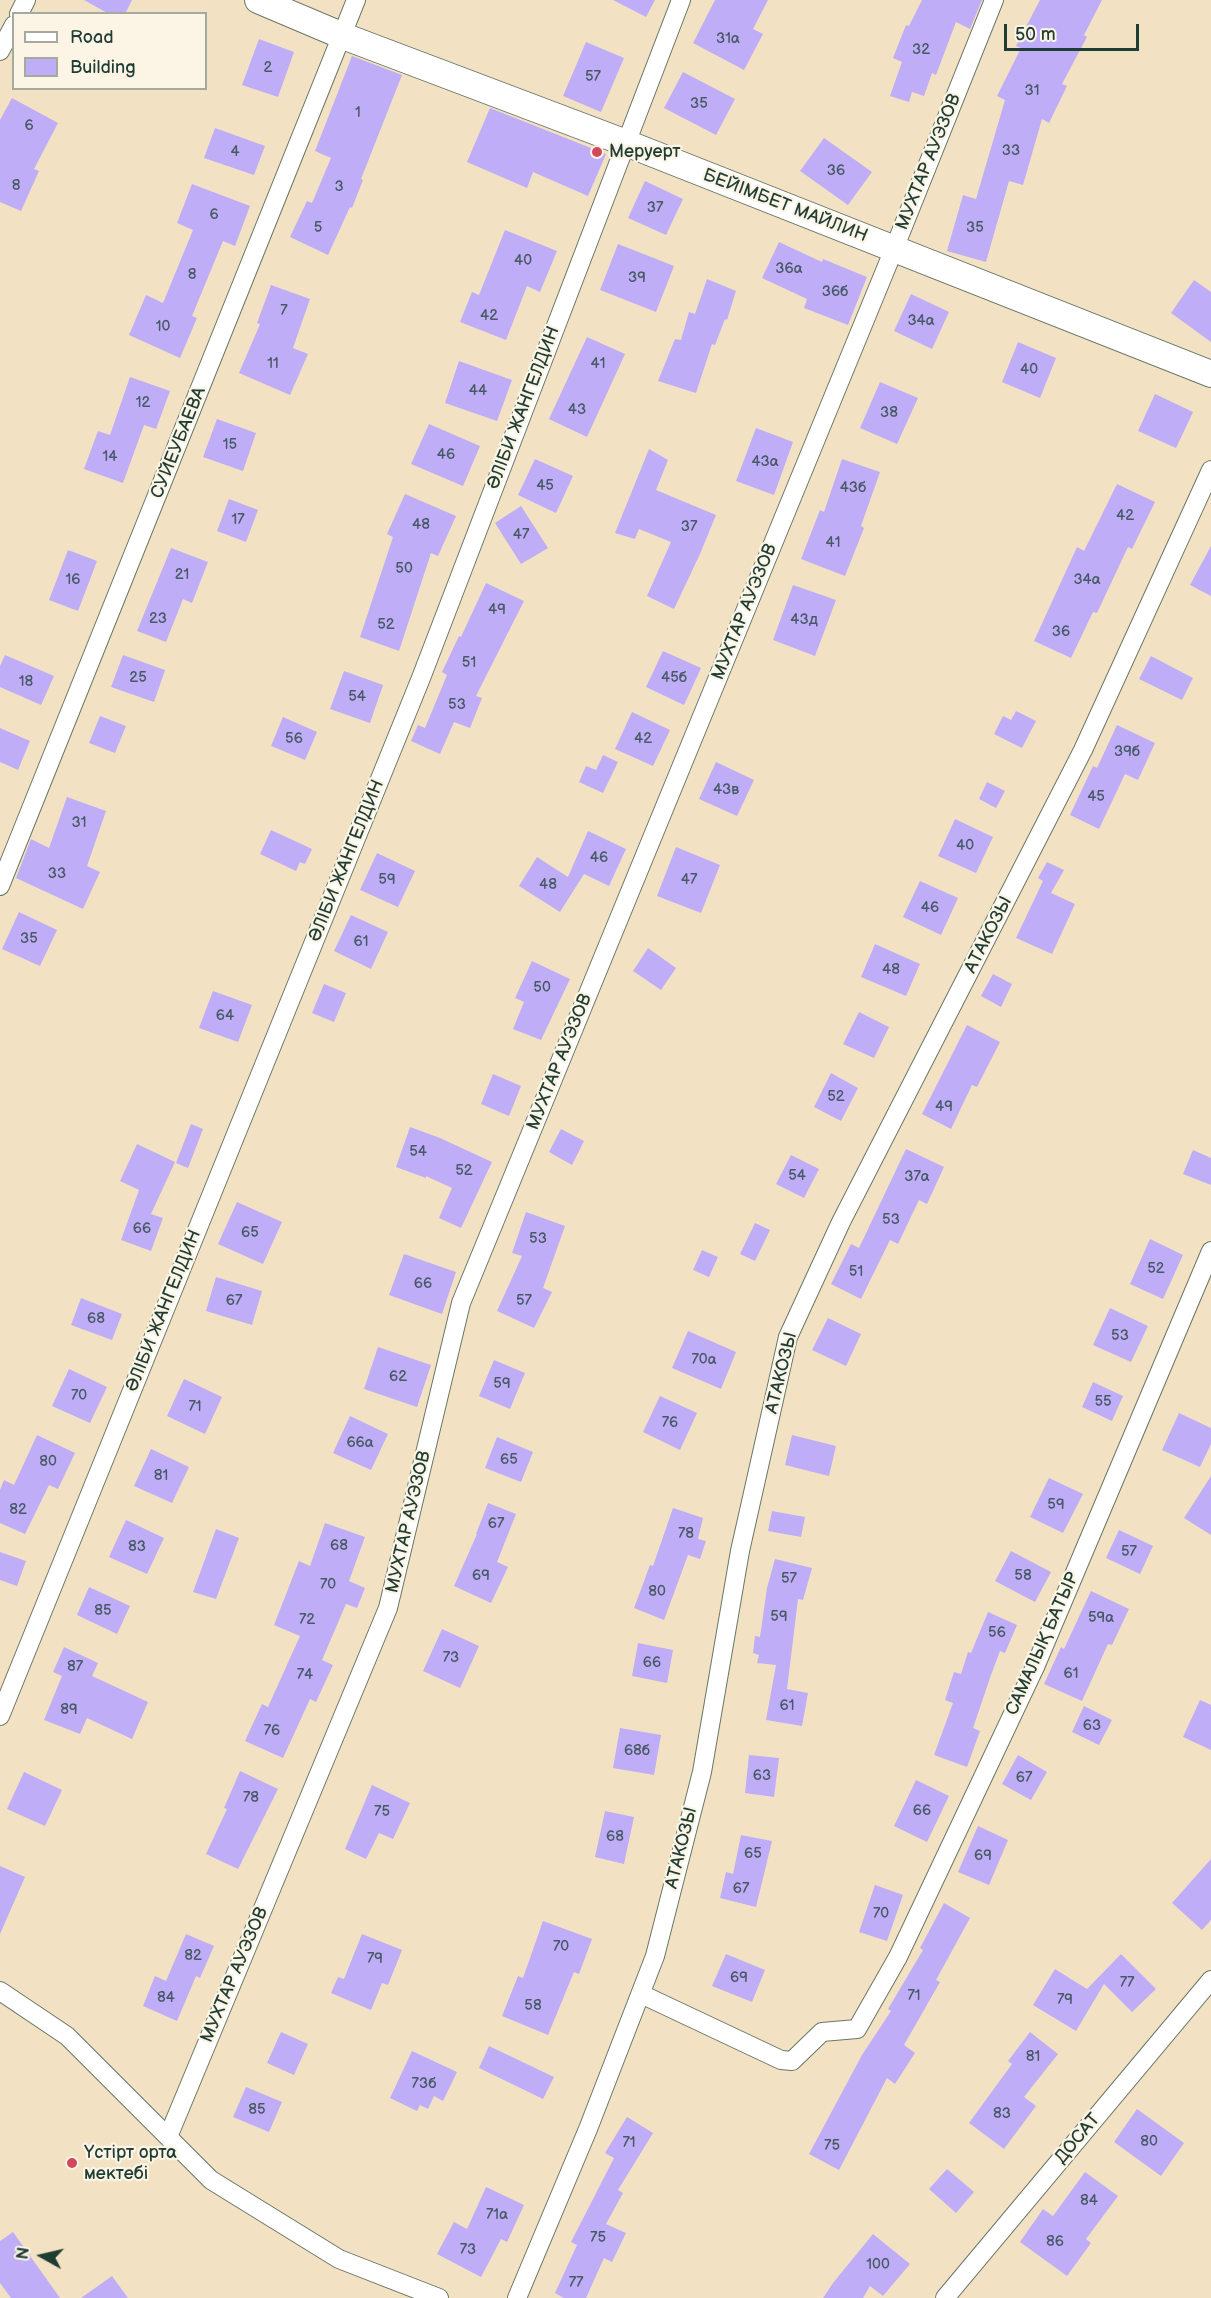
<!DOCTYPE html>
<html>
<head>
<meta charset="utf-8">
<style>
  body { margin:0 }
  #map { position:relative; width:1211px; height:2298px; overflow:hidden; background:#f2e2c3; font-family:"Balsamiq Sans",sans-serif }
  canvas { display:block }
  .legend { position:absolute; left:12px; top:12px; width:195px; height:78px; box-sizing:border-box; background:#fcf5e5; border:2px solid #a4ab9e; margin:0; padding:8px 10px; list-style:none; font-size:18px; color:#1f3d34 }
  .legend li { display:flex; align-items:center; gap:12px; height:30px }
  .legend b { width:30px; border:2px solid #a4ab9e }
  .north { position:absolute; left:12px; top:2226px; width:60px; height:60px; -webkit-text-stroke:4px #fcf5e5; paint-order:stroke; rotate:278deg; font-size:16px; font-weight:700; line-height:24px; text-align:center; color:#1f3d34 }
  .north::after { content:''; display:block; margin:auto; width:21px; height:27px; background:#1f3d34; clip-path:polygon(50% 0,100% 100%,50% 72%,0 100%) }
  .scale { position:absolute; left:1004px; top:24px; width:135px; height:27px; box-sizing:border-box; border:3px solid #1f3d34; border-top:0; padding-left:8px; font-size:18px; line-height:21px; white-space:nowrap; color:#1f3d34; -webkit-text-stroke:4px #fcf5e5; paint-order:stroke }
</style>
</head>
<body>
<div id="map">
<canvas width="1211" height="2298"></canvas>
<ul class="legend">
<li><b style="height:8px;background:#fff"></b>Road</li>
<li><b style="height:16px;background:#bfadf8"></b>Building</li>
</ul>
<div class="north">N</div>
<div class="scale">50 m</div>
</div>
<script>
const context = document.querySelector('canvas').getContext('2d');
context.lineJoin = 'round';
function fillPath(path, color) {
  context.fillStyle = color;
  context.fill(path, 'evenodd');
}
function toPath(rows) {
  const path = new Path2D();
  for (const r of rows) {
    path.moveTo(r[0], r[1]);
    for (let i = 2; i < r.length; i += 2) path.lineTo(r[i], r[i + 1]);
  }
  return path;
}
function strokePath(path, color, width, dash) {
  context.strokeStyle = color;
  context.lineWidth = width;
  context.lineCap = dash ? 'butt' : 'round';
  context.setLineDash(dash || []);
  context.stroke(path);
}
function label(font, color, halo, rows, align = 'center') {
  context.font = font + ' "Balsamiq Sans",sans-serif';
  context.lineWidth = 4.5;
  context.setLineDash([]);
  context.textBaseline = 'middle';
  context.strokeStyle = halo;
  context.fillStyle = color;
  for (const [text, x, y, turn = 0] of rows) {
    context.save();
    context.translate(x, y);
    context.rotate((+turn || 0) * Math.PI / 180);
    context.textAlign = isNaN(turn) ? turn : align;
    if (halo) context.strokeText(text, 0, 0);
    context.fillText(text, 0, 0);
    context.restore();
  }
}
fillPath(toPath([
  [84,0,132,0,125,14,109,14],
  [613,0,655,0,646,17],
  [715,0,768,0,753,29,763,34,744,70,693,43],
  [922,0,982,0,970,29,956,22,936,75,932,73,924,96,912,92,909,102,890,96,902,62,893,58,906,25,909,26],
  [1040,0,1102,0,1084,35,1087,37,1062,84,1067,86,1049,123,1042,119,1023,185,1009,181,986,262,947,251,963,195,976,199,1005,100,997,96,1021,48,1016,46],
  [259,39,294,52,278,97,242,85],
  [586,42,624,58,601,112,563,96],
  [352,56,402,75,361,179,363,180,352,208,350,207,328,255,290,237,307,201,312,203,331,158,315,151],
  [683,72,735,99,716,135,664,108],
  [12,98,58,123,34,169,39,171,21,211,0,202,0,120],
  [490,108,606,154,588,196,533,172,527,188,467,162],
  [215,128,265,146,254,175,204,158],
  [824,138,872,172,848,205,800,171],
  [645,181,683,199,666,235,628,218],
  [192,184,250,206,235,246,223,241,192,316,197,318,180,358,129,335,146,295,163,303,193,230,177,223],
  [505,230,557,251,540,292,527,286,506,340,460,322,472,292,479,295],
  [779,242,822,262,823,259,867,277,848,325,804,308,807,299,762,278],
  [618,244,674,266,656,312,600,290],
  [707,279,736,291,727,320,725,319,715,345,712,344,696,393,658,381,675,339,681,340,689,312,695,314],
  [1194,280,1211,292,1211,342,1171,313],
  [271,285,310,299,293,348,308,354,290,395,239,373,260,324,257,323],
  [911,294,949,312,932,349,894,331],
  [587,337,625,354,587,437,549,419],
  [1018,342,1056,358,1040,398,1002,382],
  [459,361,512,380,497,421,445,403],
  [130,377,170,391,156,429,144,425,123,483,84,469,98,431,110,435],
  [880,382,918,398,897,444,860,428],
  [1155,394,1193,412,1176,448,1138,431],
  [217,419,256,433,243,471,203,457],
  [429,424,480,446,463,486,411,464],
  [756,428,793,442,774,495,736,481],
  [649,449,668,460,656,490,716,515,700,554,674,609,647,596,671,542,639,529,635,539,615,533],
  [535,459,573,476,556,513,518,495],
  [842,459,880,472,861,526,864,528,845,576,801,559,820,510,824,512],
  [1117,484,1155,502,1132,549,1128,547,1097,613,1093,612,1071,658,1034,641,1077,547,1084,551],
  [405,494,456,516,438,556,431,553,399,651,360,637,393,537,387,534],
  [229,499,258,510,246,542,217,531],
  [521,506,548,548,521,564,495,523],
  [1211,546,1211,596,1190,585],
  [171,548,208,562,192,603,183,599,166,642,137,631],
  [68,550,97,561,78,611,49,600],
  [486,583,524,601,476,696,482,698,470,728,454,722,440,754,411,741,418,725,425,728,447,675,442,672,459,636,461,637],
  [793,585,836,600,815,656,773,640],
  [663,651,701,668,684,705,646,687],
  [5,655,54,676,41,705,0,687,0,666],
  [123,655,165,670,154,702,111,687],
  [1151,656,1193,678,1182,700,1139,679],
  [344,671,383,685,370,723,330,709],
  [1016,711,1036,721,1022,748,994,734,1003,716,1011,720],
  [632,712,670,730,653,766,615,749],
  [100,716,126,726,115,753,89,743],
  [283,717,317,732,305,760,271,746],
  [1117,725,1155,743,1138,780,1125,774,1099,829,1070,815,1093,766,1097,768],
  [0,728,30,741,18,770,0,762],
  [603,755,618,762,603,793,579,782,586,766,596,770],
  [716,762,754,780,737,816,699,799],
  [987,782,1005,791,996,808,979,799],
  [67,797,106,811,87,866,100,872,83,909,16,878,31,839,49,848],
  [955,819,993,837,976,873,938,856],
  [271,830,312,849,305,864,300,862,296,871,260,854],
  [588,831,626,849,609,886,584,874,560,912,519,886,537,857,568,877],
  [676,847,720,865,701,913,657,896],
  [377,853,415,871,398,907,360,890],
  [1047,862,1064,870,1051,893,1075,904,1052,954,1016,938,1043,881,1038,878],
  [920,881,958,898,941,935,903,917],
  [19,912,57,930,40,966,2,949],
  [351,915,388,932,371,969,334,951],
  [875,944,920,964,906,996,861,977],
  [648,948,676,968,661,990,633,971],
  [532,961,570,979,541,1040,513,1029,524,1002,515,998],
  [993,974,1012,984,1001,1007,981,996],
  [324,984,346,993,334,1022,312,1013],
  [213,991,252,1005,238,1042,199,1028],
  [859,1012,889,1027,874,1058,843,1044],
  [967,1025,1000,1042,977,1087,972,1085,951,1129,922,1114],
  [831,1073,858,1088,841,1121,814,1107],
  [493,1074,521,1086,509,1116,481,1104],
  [191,1124,203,1129,188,1168,176,1163],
  [410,1127,440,1138,492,1162,461,1228,439,1218,452,1188,426,1176,426,1178,396,1167],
  [561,1129,584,1141,572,1165,549,1152],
  [137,1144,175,1162,151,1214,163,1218,151,1251,121,1240,139,1190,120,1181],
  [906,1149,944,1167,927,1204,919,1200,898,1244,890,1240,861,1299,831,1284,851,1244,859,1248],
  [1193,1150,1211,1158,1211,1185,1183,1174],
  [791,1155,819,1169,804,1198,776,1184],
  [237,1202,282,1222,263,1264,218,1244],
  [526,1212,565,1226,543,1288,552,1292,534,1328,497,1311,522,1256,512,1253],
  [755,1223,770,1230,755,1261,740,1254],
  [1150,1239,1183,1255,1163,1299,1130,1284],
  [702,1250,718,1257,709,1277,693,1270],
  [404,1254,456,1272,442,1314,389,1295],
  [216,1277,262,1291,252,1325,206,1311],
  [81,1298,122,1314,112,1340,71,1325],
  [1110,1308,1148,1326,1131,1362,1093,1345],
  [828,1318,861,1334,846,1366,812,1350],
  [688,1331,736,1352,721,1389,672,1368],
  [378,1347,431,1365,417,1407,364,1389],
  [494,1360,525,1373,510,1409,479,1396],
  [69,1369,107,1387,90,1423,52,1406],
  [184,1379,222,1397,205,1434,167,1416],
  [1093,1382,1123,1396,1112,1421,1082,1407],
  [660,1396,697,1413,680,1450,643,1432],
  [1179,1413,1211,1428,1211,1444,1200,1467,1162,1450],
  [350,1416,388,1434,371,1470,333,1453],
  [37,1435,75,1453,58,1489,49,1485,25,1534,0,1523,0,1490,4,1480,14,1485],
  [792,1435,836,1446,829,1476,785,1465],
  [497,1437,533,1452,521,1482,485,1468],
  [151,1449,189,1467,172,1503,134,1486],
  [1211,1476,1211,1535,1184,1518],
  [1049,1478,1083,1494,1063,1533,1030,1517],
  [488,1503,516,1514,497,1562,508,1567,491,1603,454,1586,477,1534,476,1534],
  [673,1508,703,1518,698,1539,706,1541,700,1559,688,1555,664,1620,634,1608,650,1565,653,1566],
  [772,1511,805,1517,801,1537,768,1531],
  [126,1520,164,1538,147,1574,109,1557],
  [325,1523,365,1537,349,1581,365,1588,357,1608,346,1604,322,1660,333,1665,316,1702,310,1699,283,1758,245,1741,262,1704,268,1707,300,1636,274,1625,299,1561,310,1566],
  [216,1529,239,1538,216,1599,193,1592],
  [1119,1530,1153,1546,1140,1574,1106,1558],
  [1011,1551,1051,1572,1035,1602,995,1581],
  [0,1552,26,1561,17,1586,0,1580],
  [775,1559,812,1568,803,1600,798,1599,787,1689,808,1693,802,1726,766,1720,776,1665,757,1663,759,1655,753,1653,755,1636,760,1637,767,1588],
  [89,1587,130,1606,117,1634,77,1615],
  [1091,1591,1129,1609,1112,1645,1108,1644,1082,1701,1044,1684,1061,1647,1064,1649],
  [988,1612,1017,1625,1005,1653,1000,1651,991,1675,973,1728,980,1731,967,1767,934,1755,953,1703,945,1700,954,1672,961,1674,968,1652,971,1653],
  [442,1629,479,1646,460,1688,423,1671],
  [638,1643,673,1650,667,1683,632,1676],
  [64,1647,98,1663,92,1676,148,1702,132,1739,87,1718,80,1734,44,1720,62,1676,53,1672],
  [1200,1700,1211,1705,1211,1750,1183,1737],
  [1084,1706,1112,1720,1099,1745,1072,1732],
  [620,1728,661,1735,654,1775,613,1768],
  [749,1755,779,1758,774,1797,745,1793],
  [1018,1755,1047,1772,1031,1800,1002,1784],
  [240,1771,278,1789,238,1869,206,1854,227,1809,224,1808],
  [24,1772,62,1790,45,1826,7,1809],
  [916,1780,949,1796,927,1842,894,1826],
  [372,1785,410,1803,393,1839,379,1833,366,1859,345,1849],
  [605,1811,634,1817,624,1864,595,1857],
  [978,1826,1008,1840,989,1885,958,1872],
  [741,1835,772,1841,756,1907,720,1898,726,1872,733,1874],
  [1211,1859,1211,1920,1202,1930,1172,1903],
  [0,1866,25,1877,0,1934],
  [875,1885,903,1895,887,1941,859,1932],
  [944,1903,970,1918,936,1980,940,1982,904,2045,915,2053,895,2084,887,2078,839,2170,809,2154,862,2055,891,2011,888,2009,923,1950,920,1948],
  [543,1921,592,1939,579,1974,574,1972,548,2035,502,2016,518,1976,523,1978],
  [186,1934,214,1946,200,1978,196,1976,177,2021,143,2006,155,1976,166,1981],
  [362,1934,402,1950,388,1985,382,1983,371,2010,331,1993,338,1977,344,1979],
  [726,1954,765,1970,752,2002,712,1986],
  [1121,1954,1156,1989,1132,2012,1104,1984,1076,2031,1033,2005,1055,1969,1087,1989],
  [281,2032,308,2044,294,2075,267,2063],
  [1030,2032,1058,2054,1024,2097,1036,2106,1004,2149,969,2123,1012,2064,1008,2061],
  [489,2046,554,2077,543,2099,479,2068],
  [412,2051,457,2072,443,2101,434,2096,428,2109,420,2105,417,2111,390,2098],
  [246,2087,282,2102,269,2132,233,2117],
  [1137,2109,1184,2143,1161,2176,1114,2142],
  [627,2117,653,2133,618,2190,623,2193,606,2224,626,2233,612,2262,604,2258,586,2298,564,2298,555,2293,577,2245,571,2242,614,2158,605,2153],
  [947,2169,974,2192,956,2213,929,2189],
  [1085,2172,1118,2196,1086,2239,1091,2243,1067,2276,1020,2242,1043,2209,1053,2216],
  [486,2187,524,2205,507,2242,501,2239,481,2277,437,2254,454,2222,467,2229],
  [13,2232,60,2298,11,2298,0,2283,0,2241],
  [873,2234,910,2264,883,2296,870,2286,863,2298,823,2298,833,2283],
  [112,2276,128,2298,81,2298]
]), '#bfadf8');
const street = toPath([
  [19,14,26,0],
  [0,51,14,25],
  [0,886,356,0],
  [0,1716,421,678,681,0],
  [0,1991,67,2036,211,2180,339,2259,439,2298],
  [641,1994,781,2060,792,2061,822,2032,857,2029,898,1957,1035,1667,1211,1251],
  [168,2137,388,1608,461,1303,894,249,994,0],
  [517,2298,588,2129,655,1956,702,1772,740,1551,788,1337,841,1222,1083,750,1211,470],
  [945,2298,1211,1980]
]);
const secondary = toPath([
  [258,0,343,36,626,143,1211,374]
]);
strokePath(street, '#697766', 20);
strokePath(secondary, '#697766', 28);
strokePath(street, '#fff', 18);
strokePath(secondary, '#fff', 26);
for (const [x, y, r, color] of [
  [597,152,6,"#d1495b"],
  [72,2163,6,"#d1495b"]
]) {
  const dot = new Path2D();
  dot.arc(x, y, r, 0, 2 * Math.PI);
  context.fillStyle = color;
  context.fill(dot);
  strokePath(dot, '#fcf5e5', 2);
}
label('15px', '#475965', null, [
  ["31а",728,39],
  ["32",921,50],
  ["2",268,68],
  ["57",593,77],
  ["31",1032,91],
  ["35",699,104],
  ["1",358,113],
  ["6",29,126],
  ["33",1011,151],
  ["4",235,152],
  ["36",836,171],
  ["8",16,186],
  ["3",339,187],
  ["37",655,208],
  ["6",214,215],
  ["5",318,228],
  ["35",975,228],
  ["40",523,261],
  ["36а",789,269],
  ["8",192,275],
  ["39",637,278],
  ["36б",835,292],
  ["7",284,311],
  ["42",489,316],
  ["34а",921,321],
  ["10",163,327],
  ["11",273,364],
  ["41",598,364],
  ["40",1029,370],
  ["44",478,391],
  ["12",143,403],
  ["43",577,410],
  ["38",889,413],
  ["15",230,445],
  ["46",446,455],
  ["14",110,457],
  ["43а",765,462],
  ["45",545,486],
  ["43б",853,488],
  ["42",1125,516],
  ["17",238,520],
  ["48",421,525],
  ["37",689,527],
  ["47",521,535],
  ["41",833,543],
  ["50",404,569],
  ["21",182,575],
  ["16",73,580],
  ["34а",1087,580],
  ["49",497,610],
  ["23",158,619],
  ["43д",804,620],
  ["52",386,625],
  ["36",1061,632],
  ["51",469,663],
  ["25",138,678],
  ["45б",674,678],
  ["18",26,682],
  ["54",357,697],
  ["53",457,705],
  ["56",294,739],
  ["42",643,739],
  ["39б",1127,752],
  ["43в",726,790],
  ["45",1096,797],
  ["31",79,823],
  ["40",965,846],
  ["46",599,858],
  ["33",57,874],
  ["59",387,880],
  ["47",689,880],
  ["48",548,885],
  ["46",930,908],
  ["35",29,939],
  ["61",361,942],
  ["48",891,970],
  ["50",542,988],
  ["64",225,1016],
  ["52",836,1097],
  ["49",944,1107],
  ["54",418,1152],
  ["52",464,1171],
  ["54",797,1176],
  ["37а",917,1177],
  ["53",891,1220],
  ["66",142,1229],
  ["65",250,1233],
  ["53",538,1239],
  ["52",1156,1269],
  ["51",856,1272],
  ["66",423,1284],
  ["67",234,1301],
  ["57",524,1301],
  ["68",96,1319],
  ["53",1120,1336],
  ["70а",704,1360],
  ["62",398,1377],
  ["59",502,1384],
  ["70",79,1396],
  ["55",1103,1402],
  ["71",195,1407],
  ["76",670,1423],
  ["66а",360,1443],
  ["65",509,1460],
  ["80",48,1462],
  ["81",161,1476],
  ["59",1056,1505],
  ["82",18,1510],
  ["67",496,1524],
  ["78",686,1534],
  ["68",339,1546],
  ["83",137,1547],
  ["57",1129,1552],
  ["69",481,1576],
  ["58",1023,1576],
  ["57",789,1579],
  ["70",328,1585],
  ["80",657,1592],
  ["85",103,1611],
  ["59",779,1617],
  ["59а",1101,1618],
  ["72",307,1620],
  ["56",997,1633],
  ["73",451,1658],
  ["66",652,1663],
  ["87",75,1667],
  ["61",1071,1674],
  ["74",305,1675],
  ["61",787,1706],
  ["89",69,1710],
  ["63",1092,1726],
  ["76",272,1731],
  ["68б",637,1751],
  ["63",762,1776],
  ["67",1024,1778],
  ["78",251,1798],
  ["66",922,1811],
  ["75",382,1812],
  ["68",615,1837],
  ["65",753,1854],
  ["69",983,1856],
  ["67",741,1889],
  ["70",881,1914],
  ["70",561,1947],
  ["82",193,1956],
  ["79",375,1959],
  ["69",739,1978],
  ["77",1127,1983],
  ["71",914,1996],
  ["84",166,1998],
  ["79",1065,2000],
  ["58",533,2006],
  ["81",1033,2057],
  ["73б",424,2084],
  ["85",257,2110],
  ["83",1002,2114],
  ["80",1149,2142],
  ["71",629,2143],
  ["75",832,2146],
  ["84",1089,2201],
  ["71а",497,2215],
  ["75",598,2238],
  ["86",1055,2242],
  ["73",468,2250],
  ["100",878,2265],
  ["77",576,2283]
]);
label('18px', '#1f3d34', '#fcf5e5', [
  ["Меруерт",609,152],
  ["Үстірт орта",84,2153],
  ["мектебі",84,2174]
], 'left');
label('18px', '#1f3d34', '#fcf5e5', [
  ["МУХТАР АУЭЗОВ",929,162,-68],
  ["БЕЙІМБЕТ МАЙЛИН",785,206,21],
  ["ӘЛІБИ ЖАНГЕЛДИН",524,408,-69],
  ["СУЙЕУБАЕВА",179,443,-68],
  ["МУХТАР АУЭЗОВ",745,612,-68],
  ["ӘЛІБИ ЖАНГЕЛДИН",347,861,-68],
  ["АТАКОЗЫ",989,935,-63],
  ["МУХТАР АУЭЗОВ",560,1062,-68],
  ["ӘЛІБИ ЖАНГЕЛДИН",164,1311,-68],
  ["АТАКОЗЫ",782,1373,-76],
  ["МУХТАР АУЭЗОВ",409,1522,-77],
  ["САМАЛЫҚ БАТЫР",1043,1644,-66],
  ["АТАКОЗЫ",682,1848,-76],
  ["МУХТАР АУЭЗОВ",235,1975,-67],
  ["ДОСАТ",1078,2139,-50]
]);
</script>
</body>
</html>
